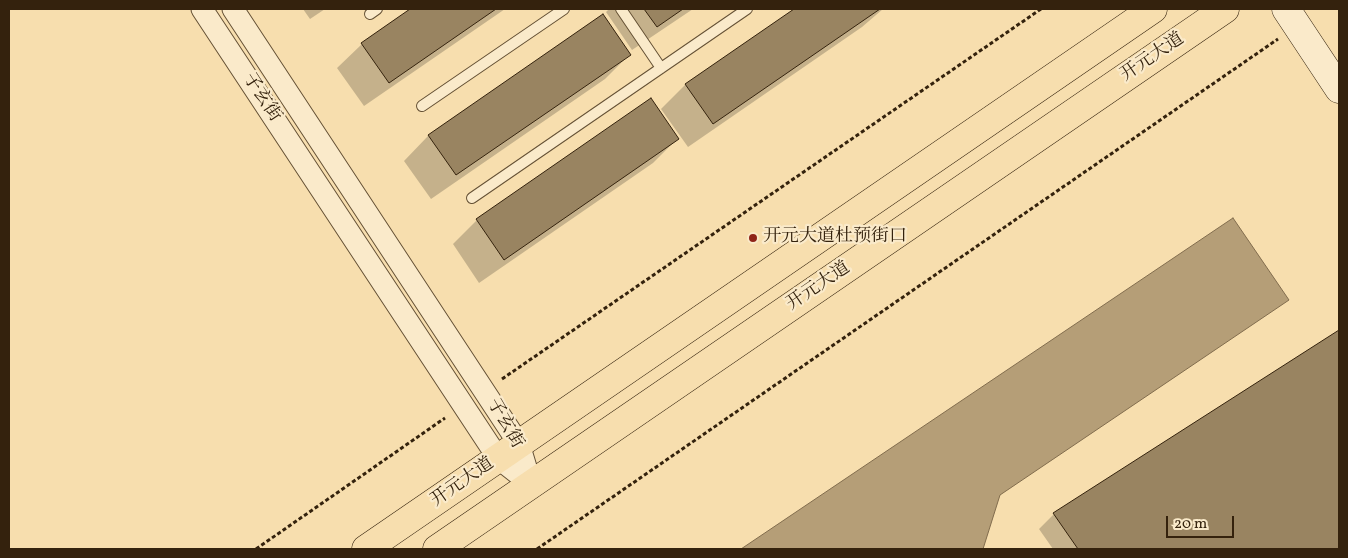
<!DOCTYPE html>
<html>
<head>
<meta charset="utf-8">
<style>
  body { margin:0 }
  #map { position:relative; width:1348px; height:558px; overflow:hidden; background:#f7deae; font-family:Vollkorn,serif }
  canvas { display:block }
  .frame { position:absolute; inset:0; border:10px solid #34220d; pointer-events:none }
  .scale { position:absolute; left:1166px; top:516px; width:68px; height:22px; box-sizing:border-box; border:2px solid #34220d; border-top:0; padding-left:6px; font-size:15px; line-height:18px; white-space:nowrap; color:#34220d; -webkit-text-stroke:4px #faeaca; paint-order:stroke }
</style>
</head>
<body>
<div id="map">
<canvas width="1348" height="558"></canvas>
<div class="frame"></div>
<div class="scale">20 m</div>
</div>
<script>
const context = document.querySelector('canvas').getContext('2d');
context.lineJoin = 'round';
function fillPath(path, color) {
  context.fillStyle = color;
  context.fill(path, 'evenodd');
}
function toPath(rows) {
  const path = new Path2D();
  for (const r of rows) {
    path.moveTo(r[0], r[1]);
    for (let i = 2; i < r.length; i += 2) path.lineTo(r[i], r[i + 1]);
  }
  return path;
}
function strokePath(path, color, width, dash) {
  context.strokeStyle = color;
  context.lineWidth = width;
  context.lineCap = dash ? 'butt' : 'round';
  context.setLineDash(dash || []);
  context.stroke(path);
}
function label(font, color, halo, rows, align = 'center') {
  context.font = font + ' Vollkorn,"Noto Serif SC",serif';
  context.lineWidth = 4.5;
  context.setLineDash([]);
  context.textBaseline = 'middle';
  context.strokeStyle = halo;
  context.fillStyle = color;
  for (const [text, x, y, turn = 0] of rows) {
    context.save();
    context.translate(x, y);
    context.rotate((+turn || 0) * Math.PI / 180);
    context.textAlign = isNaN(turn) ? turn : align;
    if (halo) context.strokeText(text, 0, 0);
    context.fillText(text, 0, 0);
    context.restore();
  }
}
const water = toPath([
  [1233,218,1289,300,1000,495,983,549,741,549,1233,218]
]);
fillPath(water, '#b59e77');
strokePath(water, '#816c4d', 1);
fillPath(toPath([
  [303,9,325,9,310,19],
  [412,9,505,9,364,106,337,68,362,44],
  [609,9,693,9,632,50,606,12],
  [796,9,883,9,862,27,688,147,661,109,685,85],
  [603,16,629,55,605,79,431,199,404,161,428,136],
  [651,100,677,139,653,163,479,283,453,244,477,220],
  [1339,332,1339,549,1053,549,1039,529,1054,514]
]), '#0003');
const building = toPath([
  [410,9,496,9,389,83,361,43,410,9],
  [644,9,683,9,657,27,644,9],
  [794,9,880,9,713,124,685,84,794,9],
  [603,14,631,55,456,175,428,135,603,14],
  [651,98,679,139,504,260,476,219,651,98],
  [1339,330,1339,549,1078,549,1053,513,1339,330]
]);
fillPath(building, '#998461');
strokePath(building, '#34220d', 1);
const lane = toPath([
  [621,9,661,68],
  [370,14,377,9],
  [422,106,564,9],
  [472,198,747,9]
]);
const street = toPath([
  [202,9,498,458,531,484],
  [233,9,519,444,531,484]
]);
const secondary = toPath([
  [1286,9,1339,89]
]);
const primary = toPath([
  [366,549,1153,9],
  [437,549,1225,9]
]);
strokePath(lane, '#655135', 12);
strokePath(street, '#655135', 23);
strokePath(secondary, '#34220d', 29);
strokePath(primary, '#34220d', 29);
strokePath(toPath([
  [502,379,1041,9],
  [256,549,445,418],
  [537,549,1278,39]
]), '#34220d', 3, [4, 2.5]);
strokePath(lane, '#faeaca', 10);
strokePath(street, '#faeaca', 21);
strokePath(secondary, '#faeaca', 28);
strokePath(primary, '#f7deae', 28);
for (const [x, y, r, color] of [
  [753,238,5,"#8f2418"]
]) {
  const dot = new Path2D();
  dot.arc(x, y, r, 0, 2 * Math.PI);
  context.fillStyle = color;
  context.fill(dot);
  strokePath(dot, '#faeaca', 2);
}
label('18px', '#34220d', '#faeaca', [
  ["开元大道",1153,58,-34],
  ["子玄街",261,98,57],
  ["开元大道",819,287,-34],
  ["子玄街",504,424,60],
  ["开元大道",463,483,-35]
]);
label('18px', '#34220d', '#faeaca', [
  ["开元大道杜预街口",763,238]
], 'left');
</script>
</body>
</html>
